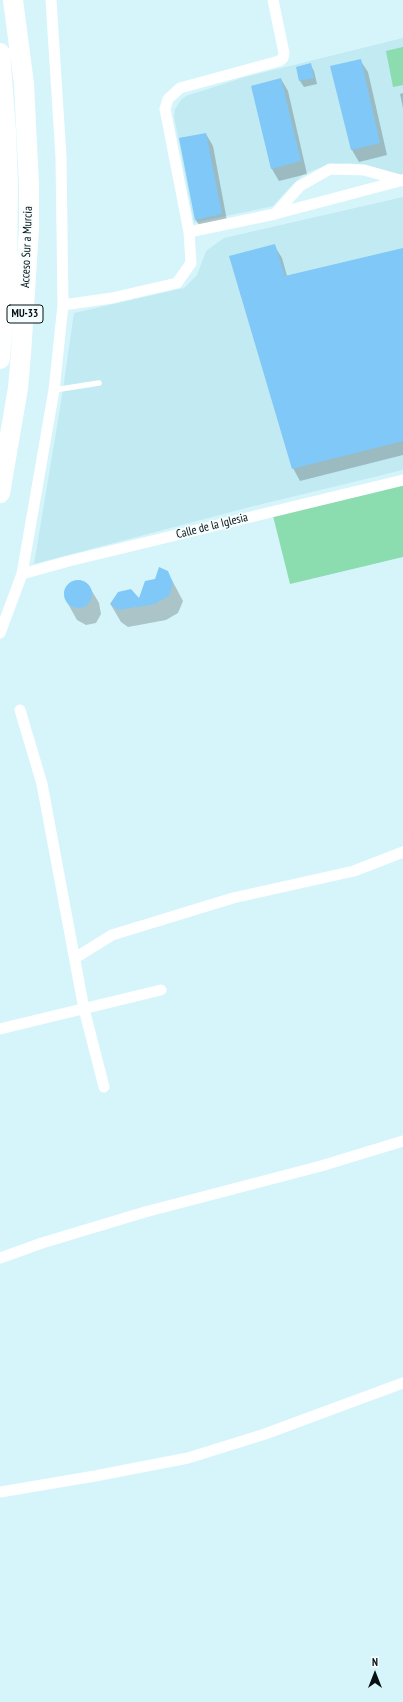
<!DOCTYPE html>
<html>
<head>
<meta charset="utf-8">
<style>
  body { margin:0 }
  #map { position:relative; width:403px; height:1702px; overflow:hidden; background:#d6f5fb; font-family:"PT Sans Narrow",sans-serif }
  canvas { display:block }
  .north { position:absolute; left:355px; top:1654px; width:40px; height:40px; -webkit-text-stroke:3px #f6fdfe; paint-order:stroke; rotate:0deg; font-size:11px; font-weight:700; line-height:16px; text-align:center; color:#051012 }
  .north::after { content:''; display:block; margin:auto; width:14px; height:18px; background:#051012; clip-path:polygon(50% 0,100% 100%,50% 72%,0 100%) }
</style>
</head>
<body>
<div id="map">
<canvas width="403" height="1702"></canvas>
<div class="north">N</div>
</div>
<script>
const context = document.querySelector('canvas').getContext('2d');
context.lineJoin = 'round';
function fillPath(path, color) {
  context.fillStyle = color;
  context.fill(path, 'evenodd');
}
function toPath(rows) {
  const path = new Path2D();
  for (const r of rows) {
    if (r.length === 3) {
      path.moveTo(r[0] + r[2], r[1]);
      path.arc(r[0], r[1], r[2], 0, 2 * Math.PI);
      continue;
    }
    path.moveTo(r[0], r[1]);
    for (let i = 2; i < r.length; i += 2) path.lineTo(r[i], r[i + 1]);
  }
  return path;
}
function strokePath(path, color, width, dash) {
  context.strokeStyle = color;
  context.lineWidth = width;
  context.lineCap = dash ? 'butt' : 'round';
  context.setLineDash(dash || []);
  context.stroke(path);
}
function label(font, color, halo, rows, align = 'center') {
  context.font = font + ' "PT Sans Narrow",sans-serif';
  context.lineWidth = 3;
  context.setLineDash([]);
  context.textBaseline = 'middle';
  context.strokeStyle = halo;
  context.fillStyle = color;
  for (const [text, x, y, turn = 0] of rows) {
    context.save();
    context.translate(x, y);
    context.rotate((+turn || 0) * Math.PI / 180);
    context.textAlign = isNaN(turn) ? turn : align;
    if (halo) context.strokeText(text, 0, 0);
    context.fillText(text, 0, 0);
    context.restore();
  }
}
fillPath(toPath([
  [403,38,403,174,397,175,367,165,348,163,327,165,304,174,292,185,273,206,194,223,174,116,175,109,181,100,186,96,245,77],
  [403,197,403,470,250,507,34,564,61,402,74,313,184,288,197,275,206,251,224,238]
]), '#c2eaf2');
fillPath(toPath([
  [403,47,403,85,393,87,386,51],
  [403,480,403,557,290,584,272,512]
]), '#8bdcae');
fillPath(toPath([
  [360,60,368,72,387,155,359,162,352,150,331,67],
  [310,64,314,71,317,84,304,87,300,81,297,67],
  [281,79,288,91,307,174,279,181,272,169,252,86],
  [403,93,403,108,400,94],
  [206,134,213,146,228,226,203,232,196,220,180,138],
  [274,245,282,258,287,276,403,249,403,455,300,481,293,468],
  [167,571,183,601,178,613,166,620,128,627,121,622,111,605,139,600,155,580],
  [80,580,89,586,99,603,101,614,96,623,86,625,77,620,67,602,64,592,70,583]
]), '#0003');
fillPath(toPath([
  [361,59,380,143,351,150,330,66],
  [311,63,314,78,299,81,296,67],
  [281,78,301,161,271,169,251,86],
  [206,133,222,214,195,220,179,138],
  [275,244,285,276,403,248,403,441,292,469,229,256],
  [159,567,168,571,173,583,169,596,157,602,156,604,118,610,110,604,118,592,131,589,139,598,145,581,155,579],
  [78,594,14]
]), '#7fc8f7');
strokePath(toPath([
  [54,390,99,383]
]), '#fff', 5.5);
strokePath(toPath([
  [275,214,300,186,330,169,364,170,400,180],
  [189,232,165,109,168,99,180,88,279,61,283,58,284,53,273,0],
  [63,305,112,298,177,283,191,263,189,232,275,214,403,180],
  [22,574,69,561,403,480],
  [0,633,22,574,54,390,63,305,61,157,51,0],
  [20,710,42,784,84,1009,104,1087],
  [75,958,112,935,233,898,354,871,403,852],
  [0,1029,161,990],
  [0,1258,42,1243,145,1212,321,1166,403,1141],
  [0,1492,95,1476,188,1458,265,1434,403,1383]
]), '#fff', 11);
strokePath(toPath([
  [0,53,6,131,8,186,7,273,0,359],
  [0,493,18,388,21,354,29,228,29,185,24,84,13,0]
]), '#fff', 20);
for (const [x, y, w] of [
  [25,314,36]
]) {
  const box = new Path2D();
  box.roundRect(x - w / 2, y - 9, w, 18, 3);
  context.fillStyle = '#f6fdfe';
  context.fill(box);
  strokePath(box, '#051012', 1);
}
label('bold 11px', '#051012', null, [
  ["MU-33",25,314]
]);
label('12px', '#051012', '#f6fdfe', [
  ["Acceso Sur a Murcia",27,247,-88],
  ["Calle de la Iglesia",212,526,-14]
]);
</script>
</body>
</html>
